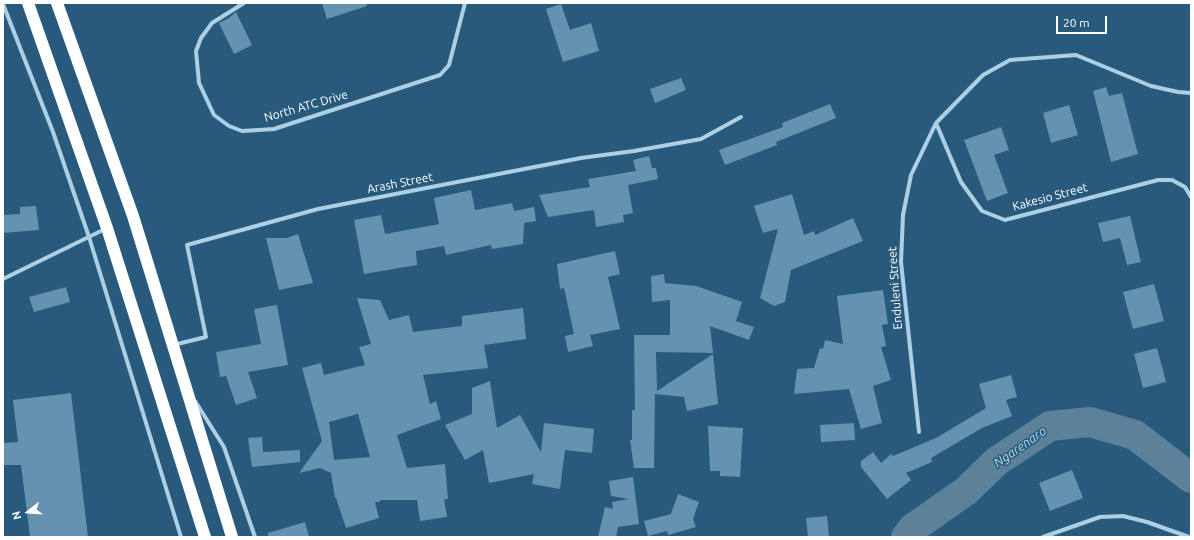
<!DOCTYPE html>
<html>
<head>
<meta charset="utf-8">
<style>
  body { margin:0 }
  #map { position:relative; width:1194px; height:540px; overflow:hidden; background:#285a7d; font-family:Ubuntu,sans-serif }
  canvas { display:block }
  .frame { position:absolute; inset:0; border:4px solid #fff; pointer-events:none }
  .north { position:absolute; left:8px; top:492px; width:40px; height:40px; -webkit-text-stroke:3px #285a7d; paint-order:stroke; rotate:253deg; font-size:11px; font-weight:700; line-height:16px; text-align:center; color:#fff }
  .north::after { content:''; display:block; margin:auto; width:14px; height:18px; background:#fff; clip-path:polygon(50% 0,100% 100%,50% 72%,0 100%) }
  .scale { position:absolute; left:1056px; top:16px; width:51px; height:18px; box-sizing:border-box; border:2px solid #fff; border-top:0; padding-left:5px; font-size:12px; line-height:14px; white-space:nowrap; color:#fff; -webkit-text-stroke:3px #285a7d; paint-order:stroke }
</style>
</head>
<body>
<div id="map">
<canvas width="1194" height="540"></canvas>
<div class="frame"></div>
<div class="north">N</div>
<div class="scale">20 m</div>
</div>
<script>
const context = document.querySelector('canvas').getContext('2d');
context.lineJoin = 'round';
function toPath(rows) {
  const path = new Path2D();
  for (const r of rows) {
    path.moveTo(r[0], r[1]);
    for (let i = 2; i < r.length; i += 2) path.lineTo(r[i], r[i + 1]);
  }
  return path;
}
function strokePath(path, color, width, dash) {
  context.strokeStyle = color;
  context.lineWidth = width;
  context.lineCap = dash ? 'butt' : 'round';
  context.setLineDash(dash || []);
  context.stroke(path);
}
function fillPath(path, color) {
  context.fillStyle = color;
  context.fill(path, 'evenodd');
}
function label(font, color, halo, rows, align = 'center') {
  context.font = font + ' Ubuntu,sans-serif';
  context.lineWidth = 3;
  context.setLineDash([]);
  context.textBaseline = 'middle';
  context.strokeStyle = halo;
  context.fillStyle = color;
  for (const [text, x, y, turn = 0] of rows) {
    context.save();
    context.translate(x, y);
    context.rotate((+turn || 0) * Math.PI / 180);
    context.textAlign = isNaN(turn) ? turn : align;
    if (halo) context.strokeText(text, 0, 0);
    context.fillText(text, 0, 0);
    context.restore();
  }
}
strokePath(toPath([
  [906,537,913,528,966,491,997,461,1050,426,1090,422,1135,435,1191,478]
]), '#5c8198', 30);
fillPath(toPath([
  [322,3,367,3,367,6,327,19],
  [561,4,570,30,591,23,599,51,563,62,546,9],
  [236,12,252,45,234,54,219,23,229,18],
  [681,78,686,90,655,103,650,89],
  [1106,87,1109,96,1122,93,1138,154,1111,162,1093,91],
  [830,104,836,118,776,142,777,145,725,165,719,150,783,127,782,123],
  [1069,105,1078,135,1051,143,1043,113],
  [1001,127,1009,150,994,155,1008,193,987,201,964,140],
  [649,156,652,168,656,168,658,179,628,185,633,213,623,215,624,222,596,227,594,210,548,217,539,195,590,187,588,179,636,171,633,160],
  [471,190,475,210,512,203,514,211,534,207,536,221,524,223,523,244,492,249,491,245,446,255,444,246,416,251,417,265,364,274,354,220,381,215,385,234,439,224,434,198],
  [792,194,804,235,814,231,815,235,853,218,863,241,791,270,785,302,774,306,760,298,778,229,763,233,754,206],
  [36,206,39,230,3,233,3,215,20,214,20,207],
  [1130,216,1141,262,1127,265,1120,238,1103,242,1098,223],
  [298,234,313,283,279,290,266,238,287,238],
  [615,251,620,274,608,277,620,329,590,335,593,346,568,352,565,336,574,334,564,288,560,289,557,264],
  [664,274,665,283,696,286,742,302,736,321,754,327,749,340,710,326,713,353,656,352,657,391,713,354,718,404,687,411,684,397,655,394,654,468,634,468,630,440,632,440,632,410,635,410,634,335,670,335,670,300,652,302,651,276],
  [1154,284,1164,321,1133,329,1123,292],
  [66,287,70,302,34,312,29,297],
  [883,290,888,324,882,325,886,346,881,347,891,380,873,386,882,423,861,429,849,389,794,394,797,369,814,368,820,348,823,349,825,340,843,344,837,296],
  [357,298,380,300,389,320,409,315,413,332,462,326,462,316,523,308,526,339,484,345,488,368,423,375,430,404,436,401,441,419,397,435,407,468,445,464,448,499,444,499,447,517,420,521,417,500,380,500,380,502,375,502,379,518,346,528,336,498,335,498,331,473,320,468,299,473,322,441,302,368,321,363,324,375,365,365,359,347,371,344],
  [358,414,370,457,334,460,329,422],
  [277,305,288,365,248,372,257,398,236,405,226,376,220,377,216,352,261,344,254,309],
  [1157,348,1166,382,1143,388,1134,354],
  [1011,375,1017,397,1006,400,1012,416,982,428,931,458,932,462,906,473,911,480,887,499,861,467,861,461,873,452,881,463,891,454,893,456,936,438,986,408,979,384],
  [490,381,497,428,520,415,541,452,544,423,594,429,592,453,565,450,560,489,532,484,534,474,489,483,483,450,465,460,445,425,472,414,472,388],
  [71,393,88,537,30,537,21,465,3,465,3,443,18,442,13,400],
  [854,423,855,440,821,442,820,425],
  [708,426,743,428,740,477,720,476,720,471,710,471],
  [262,437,263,452,300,450,300,462,252,467,248,438],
  [1072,470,1083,498,1050,511,1039,483],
  [633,477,639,524,618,527,616,537,598,537,605,507,613,509,612,502,629,499,611,496,609,481],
  [678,494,699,502,693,519,696,527,668,535,667,531,648,536,644,521,671,514],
  [827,516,829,537,808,537,806,518],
  [305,522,309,537,268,537,268,533]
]), '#6492af');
strokePath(toPath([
  [244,3,212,23,201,38,196,51,199,83,214,115,229,126,242,131,274,129,440,75,449,65,465,3],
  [3,4,53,132,89,237,181,537],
  [936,123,961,182,982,211,1005,220,1158,180,1172,180,1185,187,1191,197],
  [3,279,105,229],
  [173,345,206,337,187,245,318,209,581,158,634,151,701,139,741,117],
  [195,401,224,447,255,537],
  [919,432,901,262,903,215,911,175,936,123,983,75,1010,60,1076,55,1151,86,1178,92,1191,93],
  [1043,537,1100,517,1123,516,1147,522,1189,537]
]), '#adcfe4', 4);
strokePath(toPath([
  [28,3,107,228,205,537],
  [57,3,133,216,232,537]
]), '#fff', 12);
label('12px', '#fff', '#285a7d', [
  ["North ATC Drive",306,106,-16],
  ["Arash Street",400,183,-11],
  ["Kakesio Street",1050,197,-15],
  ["Enduleni Street",895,288,-94]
]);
label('italic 13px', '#b8d8ec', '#285a7d', [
  ["Ngarenaro",1020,447,-35]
]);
</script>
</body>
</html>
